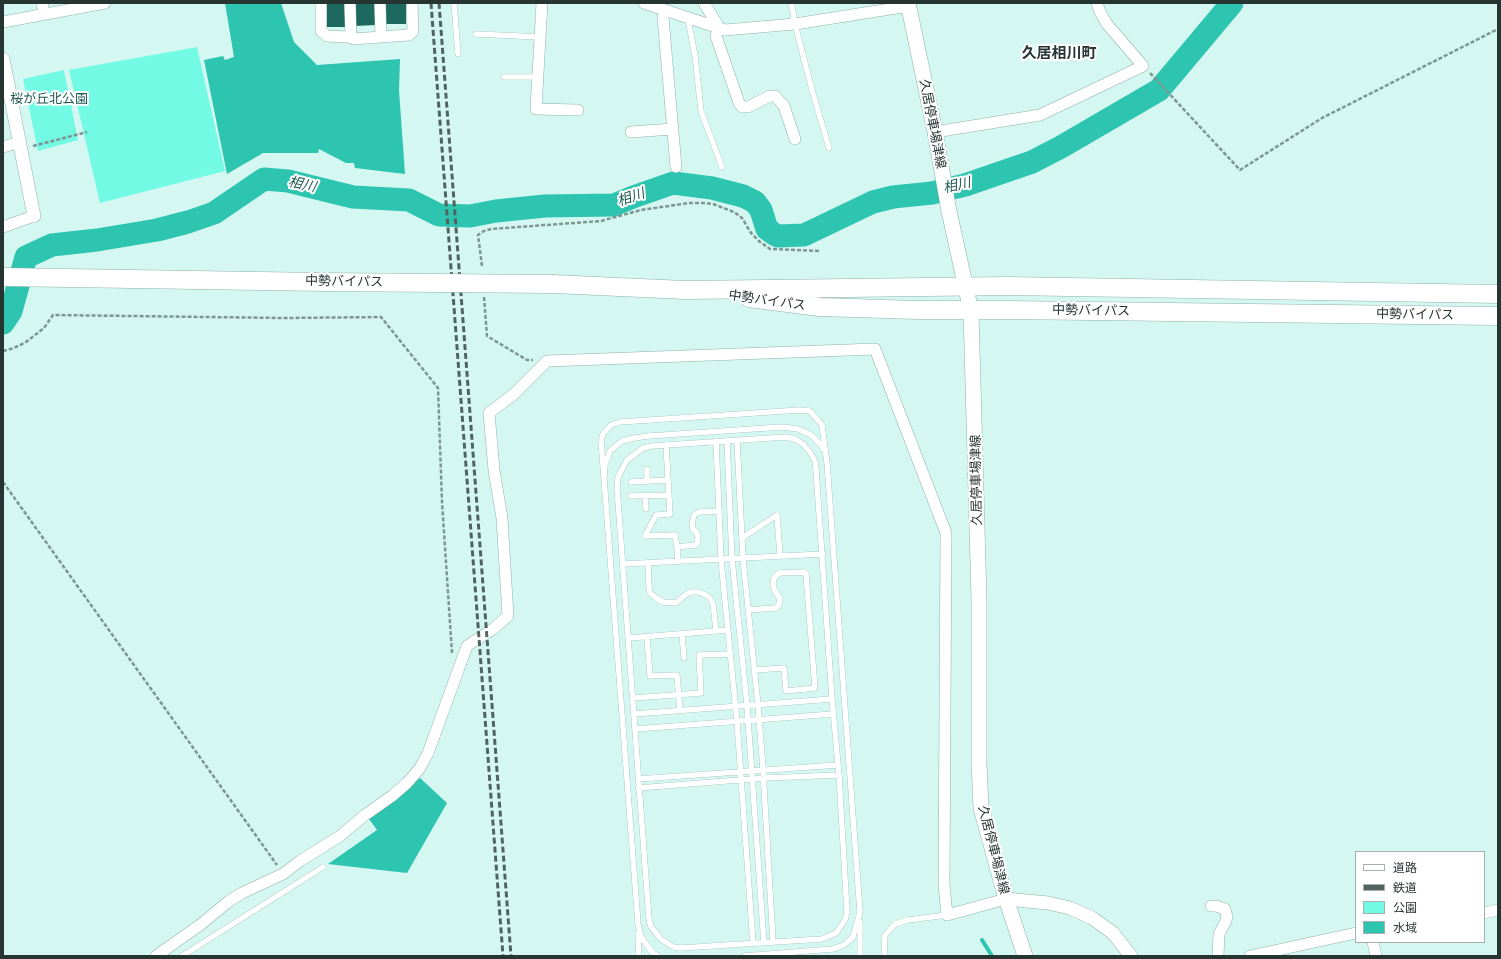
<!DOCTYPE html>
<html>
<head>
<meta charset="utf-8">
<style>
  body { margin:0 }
  #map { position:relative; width:1501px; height:959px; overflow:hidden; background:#d4f8f1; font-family:"Archivo Narrow","Noto Sans JP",sans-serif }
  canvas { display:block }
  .frame { position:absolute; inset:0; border:4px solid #263432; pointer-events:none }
  .legend { position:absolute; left:1355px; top:851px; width:130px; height:92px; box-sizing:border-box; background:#fff; border:1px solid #a8aead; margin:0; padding:5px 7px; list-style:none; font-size:12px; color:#263432 }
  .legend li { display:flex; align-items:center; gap:8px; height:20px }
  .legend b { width:20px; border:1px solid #a8aead }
</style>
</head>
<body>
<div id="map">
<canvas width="1501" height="959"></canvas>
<div class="frame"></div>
<ul class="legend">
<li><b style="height:5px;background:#fff"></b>道路</li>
<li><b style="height:5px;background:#506360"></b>鉄道</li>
<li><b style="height:11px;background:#72fae5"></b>公園</li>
<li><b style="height:11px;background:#2dc4b0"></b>水域</li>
</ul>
</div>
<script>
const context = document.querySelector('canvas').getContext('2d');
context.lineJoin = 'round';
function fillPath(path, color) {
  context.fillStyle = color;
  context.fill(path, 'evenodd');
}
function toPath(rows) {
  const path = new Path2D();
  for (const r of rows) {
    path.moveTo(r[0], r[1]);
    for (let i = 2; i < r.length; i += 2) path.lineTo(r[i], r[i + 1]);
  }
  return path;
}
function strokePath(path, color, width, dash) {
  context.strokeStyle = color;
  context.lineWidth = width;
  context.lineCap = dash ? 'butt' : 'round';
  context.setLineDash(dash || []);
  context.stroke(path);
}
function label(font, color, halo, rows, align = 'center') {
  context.font = font + ' "Archivo Narrow","Noto Sans JP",sans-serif';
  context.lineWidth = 4;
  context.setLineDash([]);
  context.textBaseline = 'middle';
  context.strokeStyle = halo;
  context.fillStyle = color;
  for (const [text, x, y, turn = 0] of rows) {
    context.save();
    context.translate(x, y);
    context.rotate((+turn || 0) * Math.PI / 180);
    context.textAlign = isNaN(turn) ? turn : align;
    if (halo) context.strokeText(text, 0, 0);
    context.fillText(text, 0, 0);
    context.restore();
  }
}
fillPath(toPath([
  [197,47,225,171,100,203,69,70],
  [64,70,78,140,38,151,23,79]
]), '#72fae5');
fillPath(toPath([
  [225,3,281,3,294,42,317,65,400,59,399,90,405,174,355,168,354,163,346,163,319,149,318,153,263,153,227,174,204,60,223,56,225,60,234,57],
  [420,778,447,803,407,873,328,864,377,830,369,819]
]), '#2dc4b0');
strokePath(toPath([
  [982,940,992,956]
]), '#2dc4b0', 4);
strokePath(toPath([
  [3,323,11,311,26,257,52,245,97,240,157,230,188,222,214,213,264,179,288,181,353,197,409,200,439,215,470,216,496,211,545,206,614,205,633,197,673,183,712,188,743,196,755,202,761,210,767,229,774,234,778,236,804,235,873,202,893,197,932,193,965,185,1032,162,1061,147,1159,90,1232,3]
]), '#2dc4b0', 23);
fillPath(toPath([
  [325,3,347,3,347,27,325,27],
  [354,3,376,3,377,25,354,26],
  [384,3,406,3,406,24,384,24]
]), '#1d695f');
const service = toPath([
  [454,3,458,54],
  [791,3,794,16,792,24],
  [688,19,695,56,701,111,722,167],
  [795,24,812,90,829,148],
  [476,34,540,37],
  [504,77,538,77],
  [785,437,795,439,803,444,810,452,815,461,816,470,832,699,839,775,847,912,845,920,836,933,822,939,680,948,673,947,661,939,651,927,649,919,617,488,618,477,627,460,643,448,652,446,785,437],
  [737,440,743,559,758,705,763,769,773,942],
  [716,441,721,560,737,722,753,943],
  [727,441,732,559,747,705,764,943],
  [666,445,670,514,656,515,645,536,675,535,677,547],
  [647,469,647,481],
  [604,478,601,441,603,434,611,425,620,422,800,410,810,411,822,425,827,463,860,912,853,937,844,945,833,949,744,956],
  [631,482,668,480],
  [630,496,669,495],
  [645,496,646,509],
  [742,538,777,515,780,556],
  [678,562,677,547,695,545,698,542,697,533,693,529,692,524,694,515,699,512,719,511],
  [648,563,649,586,650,593,656,598,663,602,676,603,685,595,691,592,698,592,704,594,710,598,713,604,716,631],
  [623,564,823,554],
  [748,610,776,608,779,604,780,599,774,589,773,584,774,578,779,573,804,572,806,574,815,688,786,691,784,668,754,670],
  [682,634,684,658],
  [647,637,650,676,677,675,680,710],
  [629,638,728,630],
  [633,698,701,693,699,655,730,654],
  [634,714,832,699],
  [635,729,833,714],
  [638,779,838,765],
  [638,788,764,778,839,775],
  [860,922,860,956],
  [638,934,639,956],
  [182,956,323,867],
  [658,956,652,952,641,937,638,924,604,478,605,465,610,451,622,441,634,438,649,436,782,427,798,429,811,435,821,445,823,449],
  [884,956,885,935,895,924,908,920,947,915]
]);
const minor = toPath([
  [42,3,44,14],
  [321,3,321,31,327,36,348,37,353,39,409,35,413,31,412,3],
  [350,3,351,38],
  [380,3,381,37],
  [542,3,536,109,578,110],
  [644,3,725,30,795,24,909,6],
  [704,3,717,24,718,28,716,36,739,103,742,107,748,107,770,96,775,96,784,106,795,139],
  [665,10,663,17,676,167],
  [3,22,105,3],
  [631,132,673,129],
  [935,132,1040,115,1143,66,1107,24,1100,12,1097,3],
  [3,147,20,142],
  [3,227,34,216],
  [1211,906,1216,906,1225,909,1227,917,1226,921,1219,934,1218,956],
  [1484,913,1498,910],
  [1373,942,1376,956],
  [156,956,200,925,228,902,242,893,283,874,300,861,340,836,365,815,392,796,407,783,420,768,428,753,467,646,493,629,508,616,502,518,494,470,489,413,514,394,547,361,875,349,946,533,944,885,947,915,1006,899],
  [1250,956,1356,933]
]);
const tertiary = toPath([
  [3,59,34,216],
  [1006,899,1048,903,1070,908,1092,918,1113,933,1131,956]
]);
const secondary = toPath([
  [908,3,935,132,949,211,971,311,979,599,979,763,981,808,1006,899,1025,956]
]);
const trunk = toPath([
  [3,277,324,282],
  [553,284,685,290,1007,286,1498,294],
  [749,298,819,307,918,310,1007,310,1498,316]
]);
strokePath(service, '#8eb1aa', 6);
strokePath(minor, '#8eb1aa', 12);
strokePath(tertiary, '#8eb1aa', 14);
strokePath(secondary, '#8eb1aa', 16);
strokePath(trunk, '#8eb1aa', 19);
strokePath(toPath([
  [1150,73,1240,170,1322,118,1498,29],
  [33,146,87,132],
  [482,266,478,235,484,231,491,229,601,221,641,210,689,203,704,203,713,204,734,212,742,218,751,233,760,242,770,249,819,251],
  [484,297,487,336,527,360,533,360],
  [3,351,14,348,26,342,44,328,53,315,284,318,381,317,438,388,442,502,452,653],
  [3,482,277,865]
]), '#7d9691', 2.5, [4, 2]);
strokePath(service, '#fff', 5.5);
strokePath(minor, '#fff', 11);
strokePath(tertiary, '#fff', 13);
strokePath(secondary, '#fff', 15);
strokePath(trunk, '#fff', 18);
strokePath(toPath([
  [431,3,503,956],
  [439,3,511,956]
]), '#506360', 3, [6, 3]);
const trunkBridge = toPath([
  [324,282,553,284]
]);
strokePath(trunkBridge, '#8eb1aa', 19, []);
strokePath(trunkBridge, '#fff', 18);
label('13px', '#205a51', '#fff', [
  ["桜が丘北公園",49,100]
]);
label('13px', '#263432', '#fff', [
  ["久居停車場津線",932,124,79],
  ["中勢バイパス",344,282,1],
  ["中勢バイパス",767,301,8],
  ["中勢バイパス",1091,311,1],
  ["中勢バイパス",1415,315,1],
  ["久居停車場津線",977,480,-91],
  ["久居停車場津線",993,850,76]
]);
label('italic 14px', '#215b52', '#fff', [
  ["相川",302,185,12],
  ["相川",957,186,-13],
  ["相川",631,198,-19]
]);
label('bold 15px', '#263432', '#fff', [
  ["久居相川町",1059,54]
]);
</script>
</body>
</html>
